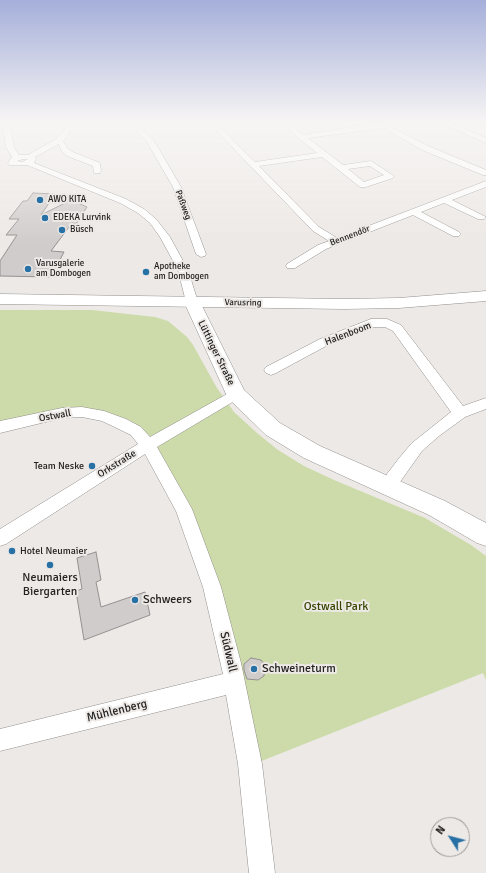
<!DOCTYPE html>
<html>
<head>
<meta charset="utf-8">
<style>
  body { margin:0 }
  #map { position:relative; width:486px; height:873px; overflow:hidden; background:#ede9e6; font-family:Signika,sans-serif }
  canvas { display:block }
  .north { position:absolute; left:430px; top:817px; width:40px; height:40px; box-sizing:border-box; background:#ede9e6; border:1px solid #9c9997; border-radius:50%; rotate:306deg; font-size:11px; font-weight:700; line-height:16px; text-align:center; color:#232221 }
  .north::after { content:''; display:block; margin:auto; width:14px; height:18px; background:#2871a5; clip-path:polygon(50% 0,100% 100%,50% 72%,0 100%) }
</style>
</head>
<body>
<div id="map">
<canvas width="486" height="873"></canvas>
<div class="north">N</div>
</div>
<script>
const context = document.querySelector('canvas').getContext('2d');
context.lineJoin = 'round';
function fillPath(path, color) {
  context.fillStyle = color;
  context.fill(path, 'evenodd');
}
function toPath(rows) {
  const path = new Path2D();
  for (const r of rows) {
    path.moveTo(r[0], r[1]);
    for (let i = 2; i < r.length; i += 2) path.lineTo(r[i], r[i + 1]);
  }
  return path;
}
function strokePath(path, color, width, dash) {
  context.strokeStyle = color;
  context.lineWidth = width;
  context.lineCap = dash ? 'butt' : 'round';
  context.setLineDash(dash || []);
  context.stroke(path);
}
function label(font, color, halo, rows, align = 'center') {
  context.font = font + ' Signika,sans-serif';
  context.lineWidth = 4;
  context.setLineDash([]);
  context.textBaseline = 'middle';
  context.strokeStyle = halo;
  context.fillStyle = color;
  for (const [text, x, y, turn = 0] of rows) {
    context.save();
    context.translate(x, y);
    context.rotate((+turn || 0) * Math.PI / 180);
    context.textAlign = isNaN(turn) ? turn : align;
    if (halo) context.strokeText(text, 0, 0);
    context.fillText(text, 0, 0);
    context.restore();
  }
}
fillPath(toPath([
  [0,310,92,310,155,317,168,321,187,337,193,345,217,388,234,412,257,433,278,450,304,466,334,480,425,518,471,545,486,556,486,680,483,673,259,762,184,509,136,431,82,412,0,427]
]), '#ccdba9');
const building = toPath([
  [33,193,55,194,41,215,71,200,87,207,76,224,72,223,51,251,64,252,51,277,0,276,0,261,17,235,6,235,19,219,9,219,23,201,27,201,33,193],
  [96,552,101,580,96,582,101,607,145,592,150,615,84,640,76,591,82,589,77,558,96,552],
  [251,658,261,660,265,665,264,676,258,680,247,679,244,670,244,664,251,658]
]);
fillPath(building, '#d1cccc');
strokePath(building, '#959190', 1);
const street = toPath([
  [2,122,9,122,14,147,19,155,28,155,56,139,71,122,78,122,63,141,68,149,73,152,100,163,101,171,100,173,94,173,93,166,67,156,62,152,59,144,35,157,36,159,34,163,126,199,144,209,156,219,170,237,188,270,198,302,196,304,188,304,186,302,178,270,160,237,150,223,138,213,120,203,27,165,9,165,8,163,12,157,6,147,2,122],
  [23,159,28,159,22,162,17,161,23,159],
  [127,122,134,122,153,139,181,187,206,254,205,256,201,257,196,254,173,187,147,142,127,122],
  [208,122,215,122,255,162,317,153,279,122,287,122,303,135,380,122,380,124,387,125,428,146,486,170,486,175,483,175,422,150,384,128,308,138,343,165,371,161,394,176,393,178,366,187,360,187,322,157,259,166,319,227,337,238,486,181,486,187,452,200,486,217,484,219,478,219,444,203,421,212,459,232,461,234,459,236,453,236,413,215,326,249,295,268,287,268,286,266,287,264,318,245,329,241,313,231,208,122],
  [370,166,384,175,364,182,348,169,370,166],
  [442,122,449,122,486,138,486,143,443,124,442,122],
  [371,319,387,319,401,325,463,406,486,398,486,409,465,417,439,436,422,451,400,482,396,492,390,494,384,492,382,487,387,474,400,457,412,443,451,412,393,331,385,327,373,327,328,345,276,373,271,375,266,373,264,370,266,367,320,339,371,319],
  [236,389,241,391,243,394,241,397,157,447,192,509,221,587,241,663,262,764,275,873,249,873,238,764,226,695,0,751,0,729,223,674,203,587,176,511,145,454,6,544,0,546,0,529,138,444,131,435,102,421,82,417,62,418,0,433,0,421,62,408,82,407,104,411,126,419,141,427,150,437,236,389]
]);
const secondary = toPath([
  [192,297,198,299,200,302,244,390,280,423,320,446,445,501,486,523,486,546,477,543,429,515,304,458,266,435,229,399,226,394,184,302,186,299,192,297]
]);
const primary = toPath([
  [486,291,486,301,399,308,344,309,0,304,0,294,344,299,399,298,486,291]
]);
strokePath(street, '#938f8d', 1);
strokePath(secondary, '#938f8d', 1);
strokePath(primary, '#938f8d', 1);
fillPath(street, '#fff');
fillPath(secondary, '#fff');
fillPath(primary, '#fff');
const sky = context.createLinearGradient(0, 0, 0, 244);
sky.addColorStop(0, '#a5afda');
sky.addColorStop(0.5, '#f7f5f4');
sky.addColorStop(1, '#f7f5f400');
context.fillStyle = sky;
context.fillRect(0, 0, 486, 244);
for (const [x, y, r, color] of [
  [40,200,4,"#2871a5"],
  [45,218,4,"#2871a5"],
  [62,230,4,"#2871a5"],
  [28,269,4,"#2871a5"],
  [146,272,4,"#2871a5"],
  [92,466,4,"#2871a5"],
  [12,551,4,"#2871a5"],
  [50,565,4,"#2871a5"],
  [135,600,4,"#2871a5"],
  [254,669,4,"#2871a5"]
]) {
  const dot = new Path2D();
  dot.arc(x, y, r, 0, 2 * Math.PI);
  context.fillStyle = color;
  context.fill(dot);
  strokePath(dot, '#ede9e6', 1.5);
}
label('9px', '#232221', '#ede9e6', [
  ["AWO KITA",48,200],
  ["EDEKA Lurvink",53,218],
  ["Büsch",70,230],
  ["Varusgalerie",36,264],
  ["am Dombogen",36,274],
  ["Apotheke",154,267],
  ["am Dombogen",154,277]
], 'left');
label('9px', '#232221', '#ede9e6', [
  ["Paßweg",183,205,70],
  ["Bennendör",350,236,-21],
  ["Varusring",243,303,1]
]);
label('10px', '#232221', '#ede9e6', [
  ["Halenboom",348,334,-21],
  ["Lüttinger Straße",216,353,64],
  ["Ostwall",55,416,-10],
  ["Orkstraße",117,464,-32]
]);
label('10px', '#232221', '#ede9e6', [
  ["Team Neske",84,466],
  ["Hotel Neumaier",20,551,"left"]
], 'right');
label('12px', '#232221', '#ede9e6', [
  ["Neumaiers",50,578,"center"],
  ["Biergarten",50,592,"center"],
  ["Schweers",143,600],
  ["Schweineturm",262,669]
], 'left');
label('12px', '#364400', '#ede9e6', [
  ["Ostwall Park",336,607]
]);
label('12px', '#232221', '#ede9e6', [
  ["Südwall",228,652,77],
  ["Mühlenberg",117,711,-14]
]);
</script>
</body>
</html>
